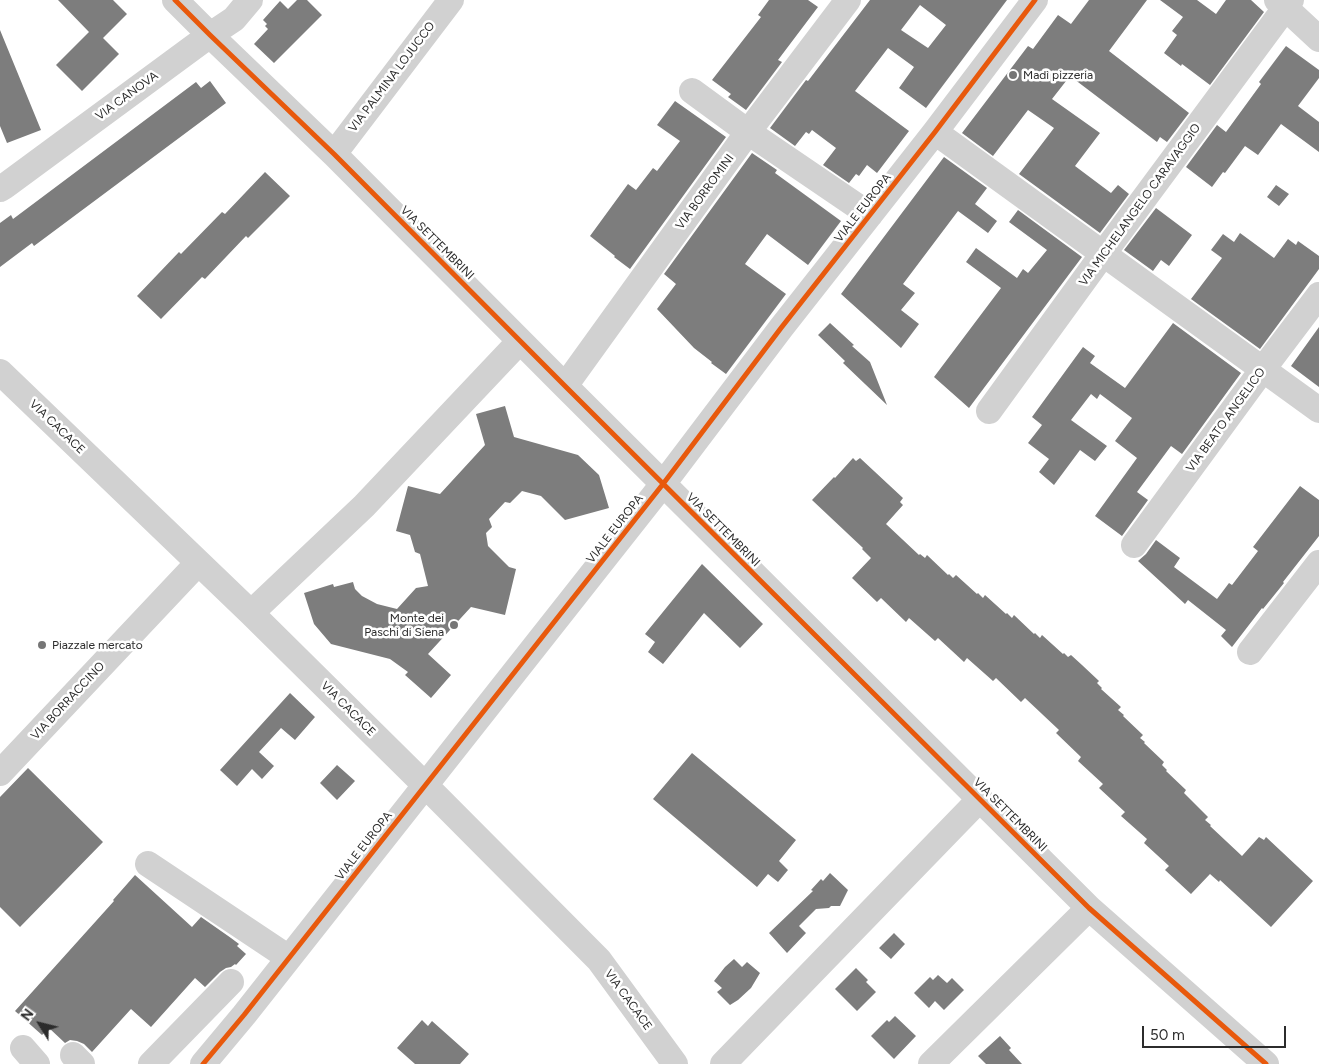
<!DOCTYPE html>
<html>
<head>
<meta charset="utf-8">
<style>
  body { margin:0 }
  #map { position:relative; width:1319px; height:1064px; overflow:hidden; background:#fff; font-family:Figtree,sans-serif }
  canvas { display:block }
  .north { position:absolute; left:15px; top:999px; width:50px; height:50px; -webkit-text-stroke:4px #fff; paint-order:stroke; rotate:306deg; font-size:14px; font-weight:700; line-height:20px; text-align:center; color:#2c2c2c }
  .north::after { content:''; display:block; margin:auto; width:18px; height:22px; background:#2c2c2c; clip-path:polygon(50% 0,100% 100%,50% 72%,0 100%) }
  .scale { position:absolute; left:1142px; top:1026px; width:144px; height:22px; box-sizing:border-box; border:2px solid #2c2c2c; border-top:0; padding-left:6px; font-size:15px; line-height:18px; white-space:nowrap; color:#2c2c2c; -webkit-text-stroke:4px #fff; paint-order:stroke }
</style>
</head>
<body>
<div id="map">
<canvas width="1319" height="1064"></canvas>
<div class="north">N</div>
<div class="scale">50 m</div>
</div>
<script>
const context = document.querySelector('canvas').getContext('2d');
context.lineJoin = 'round';
function fillPath(path, color) {
  context.fillStyle = color;
  context.fill(path, 'evenodd');
}
function toPath(rows) {
  const path = new Path2D();
  for (const r of rows) {
    path.moveTo(r[0], r[1]);
    for (let i = 2; i < r.length; i += 2) path.lineTo(r[i], r[i + 1]);
  }
  return path;
}
function strokePath(path, color, width, dash) {
  context.strokeStyle = color;
  context.lineWidth = width;
  context.lineCap = dash ? 'butt' : 'round';
  context.setLineDash(dash || []);
  context.stroke(path);
}
function label(font, color, halo, rows, align = 'center') {
  context.font = font + ' Figtree,sans-serif';
  context.lineWidth = 5;
  context.setLineDash([]);
  context.textBaseline = 'middle';
  context.strokeStyle = halo;
  context.fillStyle = color;
  for (const [text, x, y, turn = 0] of rows) {
    context.save();
    context.translate(x, y);
    context.rotate((+turn || 0) * Math.PI / 180);
    context.textAlign = isNaN(turn) ? turn : align;
    if (halo) context.strokeText(text, 0, 0);
    context.fillText(text, 0, 0);
    context.restore();
  }
}
fillPath(toPath([
  [58,0,113,0,127,14,103,38,119,54,82,91,56,65,89,32],
  [297,0,307,0,322,15,274,63,254,44,268,29,265,26,267,24,263,20,280,1,288,9],
  [769,0,808,0,818,7,778,60,782,62,746,110,728,97,731,94,712,80,761,17,758,15],
  [870,0,1007,0,926,108,899,88,914,67,888,48,855,91,909,131,877,173,867,165,859,176,856,174,849,183,823,165,836,148,812,130,809,134,806,132,795,146,770,128,806,80,808,81],
  [920,5,946,25,928,48,901,30],
  [1089,0,1147,0,1109,51,1189,113,1167,142,1160,137,1157,142,1070,76,1052,99,1100,133,1075,166,1111,193,1118,185,1129,194,1100,233,1019,174,1054,128,1028,110,993,156,962,133,1028,46,1033,49,1058,15,1071,24],
  [1160,0,1197,0,1216,14,1226,0,1251,0,1264,12,1210,85,1182,64,1181,66,1164,53,1177,35,1172,31,1183,17],
  [0,30,41,130,7,143,0,126],
  [1286,46,1319,70,1319,78,1298,106,1319,122,1319,152,1281,124,1258,155,1245,146,1225,173,1223,172,1212,187,1186,167,1217,125,1226,132,1261,84,1259,82],
  [210,81,226,103,34,246,32,243,0,267,0,223,11,215,13,219,196,82,201,88],
  [675,101,726,137,630,269,614,257,615,256,590,236,628,184,636,190,653,168,657,171,680,141,657,125],
  [752,153,777,170,775,173,841,221,808,265,767,234,745,264,786,294,726,374,711,363,712,362,694,348,657,309,676,284,664,274],
  [944,157,987,188,975,204,997,221,988,233,958,211,903,284,915,293,901,310,919,324,901,348,841,294],
  [265,172,290,196,248,238,246,236,205,279,202,277,161,319,137,296,179,252,181,254,222,212,225,214],
  [1276,185,1289,194,1279,206,1267,197],
  [1156,208,1192,235,1169,266,1161,260,1153,271,1124,250],
  [1018,210,1082,257,969,408,934,377,1001,288,966,262,976,248,1017,278,1023,269,1028,273,1047,250,1009,222],
  [1240,233,1274,258,1288,239,1296,245,1298,241,1319,256,1319,269,1260,349,1191,299,1222,258,1211,250,1223,234,1234,242],
  [830,323,854,345,852,346,870,362,887,405,843,363,845,361,818,335],
  [1173,323,1241,373,1182,454,1171,446,1137,492,1148,500,1122,536,1095,516,1137,458,1115,441,1132,418,1100,394,1097,399,1091,394,1071,420,1107,446,1095,461,1080,450,1054,485,1039,472,1049,459,1028,443,1042,425,1032,417,1083,347,1095,356,1090,363,1125,388],
  [1319,327,1319,387,1291,366],
  [505,406,514,437,578,455,599,475,609,508,565,520,541,496,522,491,510,503,505,502,489,519,492,527,486,533,488,546,509,567,516,569,505,615,471,607,428,654,451,675,431,698,405,675,408,672,390,659,331,644,314,624,304,593,333,584,334,587,353,582,355,589,362,596,377,604,397,609,416,588,428,586,420,554,415,552,410,535,396,531,408,486,440,494,485,445,476,414],
  [853,458,856,461,860,458,903,498,900,502,903,505,886,524,919,555,920,554,925,558,927,555,948,575,949,574,953,578,956,575,977,594,978,593,983,598,985,595,1006,614,1007,613,1012,618,1014,615,1034,634,1035,633,1040,638,1042,635,1063,654,1064,653,1068,657,1071,655,1082,665,1099,681,1097,683,1102,688,1101,689,1121,707,1118,710,1124,715,1123,716,1143,735,1140,738,1145,742,1144,743,1164,762,1162,765,1167,770,1166,771,1186,790,1184,793,1208,817,1205,820,1211,825,1210,826,1242,856,1259,837,1264,840,1266,837,1313,881,1271,927,1220,880,1219,882,1210,874,1191,894,1165,870,1169,866,1144,843,1147,839,1121,816,1125,812,1099,788,1103,784,1078,761,1081,757,1056,733,1059,730,1025,698,1021,702,996,678,993,681,967,658,964,662,938,638,935,641,909,618,906,622,881,598,877,602,852,578,871,558,862,549,863,548,812,500,834,477,835,478],
  [1300,486,1319,500,1319,536,1283,582,1284,583,1263,609,1262,608,1232,647,1221,636,1226,630,1188,600,1185,604,1138,561,1146,554,1156,540,1180,558,1174,567,1217,599,1229,583,1232,585,1258,551,1253,547],
  [702,564,763,624,740,648,704,613,663,664,648,652,655,642,645,634],
  [290,693,315,717,295,740,281,728,259,752,274,766,262,779,252,769,237,786,220,770],
  [692,753,796,840,779,861,788,870,778,882,768,874,757,887,653,799],
  [337,765,355,781,337,800,320,783],
  [28,768,103,842,20,927,0,907,0,797],
  [830,873,848,890,840,906,831,906,829,908,816,909,799,926,806,933,787,953,769,933,813,891,811,890,821,879,823,881],
  [135,875,192,927,201,917,231,938,239,944,237,946,246,954,236,965,235,964,231,967,226,968,220,972,205,987,195,978,151,1027,131,1009,92,1052,84,1044,77,1041,70,1040,65,1043,49,1028,42,1035,15,1011,114,901,113,900],
  [894,933,905,944,891,959,879,948],
  [734,959,742,967,747,962,760,973,751,988,738,1000,730,1005,717,992,722,988,714,981,725,967],
  [856,968,868,980,866,982,876,992,857,1011,835,989],
  [938,975,947,983,952,978,964,990,944,1010,935,1001,929,1008,914,993,930,977,933,980],
  [895,1016,916,1036,894,1059,871,1036,887,1020,889,1022],
  [422,1020,428,1026,432,1021,469,1054,460,1064,415,1064,397,1048],
  [1000,1036,1011,1048,1009,1050,1022,1064,986,1064,978,1056]
]), '#7d7d7d');
strokePath(toPath([
  [175,0,210,35,334,154,565,386,1089,908,1266,1064],
  [1277,0,1319,39],
  [692,91,748,132,870,215],
  [935,132,1319,410],
  [334,154,451,0],
  [0,189,5,186,210,35,234,19,250,0],
  [0,372,251,613,425,785,599,960,675,1064],
  [565,386,748,132,848,0],
  [989,411,1103,254,1291,0],
  [1134,545,1263,369,1319,295],
  [251,613,364,506,520,341],
  [1250,652,1319,563],
  [0,773,198,563],
  [148,864,289,958],
  [23,1048,37,1064],
  [73,1055,82,1064],
  [151,1064,231,982],
  [203,1064,244,1015,663,484,781,328,935,132,1035,0],
  [723,1064,980,799],
  [931,1064,1089,908]
]), '#d1d1d1', 26);
strokePath(toPath([
  [175,0,210,35,334,154,565,386,1089,908,1266,1064],
  [203,1064,244,1015,663,484,781,328,935,132,1035,0]
]), '#e8590c', 5);
for (const [x, y, r, color] of [
  [1013,75,5,"#767676"],
  [454,625,5,"#767676"],
  [42,645,5,"#767676"]
]) {
  const dot = new Path2D();
  dot.arc(x, y, r, 0, 2 * Math.PI);
  context.fillStyle = color;
  context.fill(dot);
  strokePath(dot, '#fff', 2);
}
label('12px', '#2c2c2c', '#fff', [
  ["Madì pizzeria",1023,75],
  ["Monte dei",444,618,"right"],
  ["Paschi di Siena",444,632,"right"],
  ["Piazzale mercato",52,645]
], 'left');
label('12px', '#2c2c2c', '#fff', [
  ["VIA PALMINA LOJUCCO",392,77,-53],
  ["VIA CANOVA",127,96,-36],
  ["VIA BORROMINI",705,192,-54],
  ["VIA MICHELANGELO CARAVAGGIO",1140,205,-54],
  ["VIALE EUROPA",863,208,-52],
  ["VIA SETTEMBRINI",437,243,45],
  ["VIA BEATO ANGELICO",1226,420,-54],
  ["VIA CACACE",57,427,44],
  ["VIALE EUROPA",615,529,-52],
  ["VIA SETTEMBRINI",723,530,45],
  ["VIA BORRACCINO",68,701,-47],
  ["VIA CACACE",348,709,45],
  ["VIA SETTEMBRINI",1010,815,45],
  ["VIALE EUROPA",364,846,-52],
  ["VIA CACACE",628,1000,54]
]);
</script>
</body>
</html>
